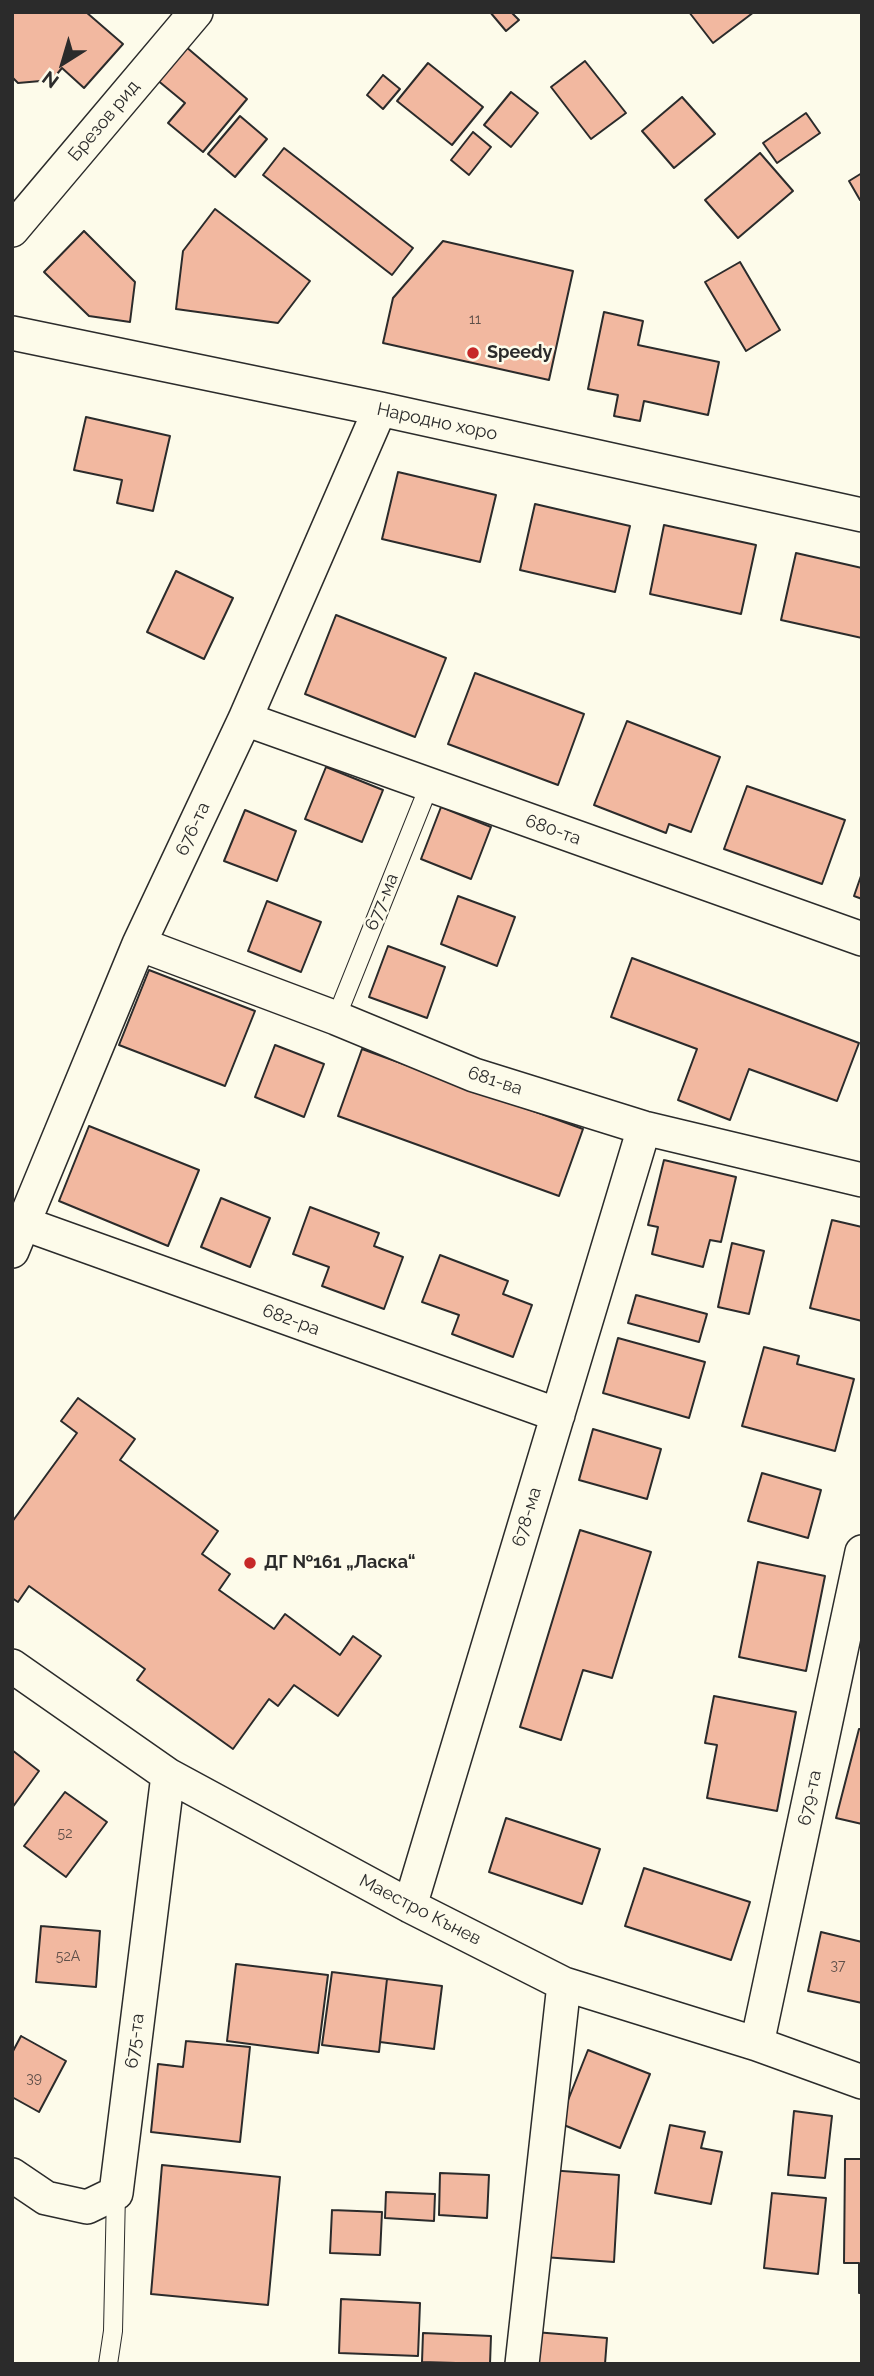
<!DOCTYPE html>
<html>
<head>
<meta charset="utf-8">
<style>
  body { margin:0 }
  #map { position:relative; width:874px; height:2376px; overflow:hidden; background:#fdfbea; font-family:Raleway,sans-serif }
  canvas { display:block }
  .frame { position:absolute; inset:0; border:14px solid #2b2b2b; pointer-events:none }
  .north { position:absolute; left:28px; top:28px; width:70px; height:70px; -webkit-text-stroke:5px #fdfbea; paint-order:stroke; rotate:217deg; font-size:19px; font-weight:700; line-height:28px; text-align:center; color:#2b2b2b }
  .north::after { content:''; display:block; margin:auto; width:24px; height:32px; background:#2b2b2b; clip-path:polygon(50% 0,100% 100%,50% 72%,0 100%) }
</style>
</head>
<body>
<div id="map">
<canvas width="874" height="2376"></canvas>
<div class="frame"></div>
<div class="north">N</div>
</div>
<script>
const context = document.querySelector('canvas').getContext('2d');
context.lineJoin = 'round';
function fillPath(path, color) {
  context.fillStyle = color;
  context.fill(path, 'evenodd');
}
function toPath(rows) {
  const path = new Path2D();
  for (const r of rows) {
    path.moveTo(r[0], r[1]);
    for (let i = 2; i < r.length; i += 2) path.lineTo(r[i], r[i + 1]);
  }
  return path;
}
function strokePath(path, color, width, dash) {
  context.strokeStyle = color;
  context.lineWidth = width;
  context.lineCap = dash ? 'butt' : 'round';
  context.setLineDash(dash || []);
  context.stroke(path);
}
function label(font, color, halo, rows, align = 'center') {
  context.font = font + ' Raleway,sans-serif';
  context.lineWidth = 5;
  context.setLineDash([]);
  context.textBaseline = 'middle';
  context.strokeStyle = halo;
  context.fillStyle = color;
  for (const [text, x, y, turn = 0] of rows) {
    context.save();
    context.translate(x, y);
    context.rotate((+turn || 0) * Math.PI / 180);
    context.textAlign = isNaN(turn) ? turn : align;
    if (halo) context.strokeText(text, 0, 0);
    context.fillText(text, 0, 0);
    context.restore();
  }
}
const building = toPath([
  [12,12,86,12,123,44,84,88,62,68,52,80,18,83,12,77,12,12],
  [490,12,511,12,519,20,506,31,490,12],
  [689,12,754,12,713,43,689,12],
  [185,46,247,99,203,152,168,123,185,103,156,79,185,46],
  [585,61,626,113,591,139,551,87,585,61],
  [428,63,483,107,452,145,397,101,428,63],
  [383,75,400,89,383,109,367,95,383,75],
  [511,92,538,113,511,147,484,125,511,92],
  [682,97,715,134,674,168,642,131,682,97],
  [806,113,820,133,777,163,763,143,806,113],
  [240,116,267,139,235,177,208,154,240,116],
  [473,132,491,147,469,175,451,160,473,132],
  [284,148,413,248,392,275,263,175,284,148],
  [760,153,793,191,738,238,705,200,760,153],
  [862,173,862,199,860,200,849,181,862,173],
  [215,209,310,281,278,323,176,309,183,251,215,209],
  [84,231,135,282,130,322,89,316,44,272,84,231],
  [443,241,573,271,549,380,383,343,393,298,443,241],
  [740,262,780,330,746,351,705,282,740,262],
  [604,312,643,321,638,345,719,362,708,415,644,401,640,421,614,416,618,395,588,389,604,312],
  [86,417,170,436,153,511,117,503,122,480,74,470,86,417],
  [398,472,496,495,480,562,382,539,398,472],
  [535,504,630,526,615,592,520,570,535,504],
  [664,525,756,545,741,614,650,594,664,525],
  [796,553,862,568,862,638,781,620,796,553],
  [176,571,233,598,204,659,147,632,176,571],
  [336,615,446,658,415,737,305,694,336,615],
  [475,673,584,714,558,785,448,744,475,673],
  [627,721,720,757,691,832,669,824,666,833,594,805,627,721],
  [326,767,383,790,362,842,305,819,326,767],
  [747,786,845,820,822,884,724,849,747,786],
  [441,807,491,827,471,879,421,859,441,807],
  [245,810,296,831,277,881,224,861,245,810],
  [862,873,862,899,854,896,862,873],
  [458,896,515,917,497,966,441,944,458,896],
  [267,901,321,922,301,972,248,951,267,901],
  [388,946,445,967,427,1018,369,997,388,946],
  [632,958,859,1043,837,1101,749,1069,730,1120,678,1100,697,1049,611,1017,632,958],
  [149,970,255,1011,225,1086,119,1045,149,970],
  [275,1045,324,1064,304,1117,255,1097,275,1045],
  [362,1049,583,1129,559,1196,338,1116,362,1049],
  [89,1126,199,1170,168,1246,59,1201,89,1126],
  [664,1160,736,1177,721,1242,710,1240,703,1267,652,1254,658,1227,648,1225,664,1160],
  [221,1198,270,1218,250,1267,201,1247,221,1198],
  [310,1207,379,1233,374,1246,403,1257,384,1309,322,1286,329,1267,293,1254,310,1207],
  [832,1220,862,1227,862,1321,810,1308,832,1220],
  [732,1243,764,1251,749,1314,718,1307,732,1243],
  [440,1255,508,1281,503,1294,532,1305,513,1357,452,1334,459,1315,422,1302,440,1255],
  [636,1295,707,1314,699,1342,628,1323,636,1295],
  [618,1338,705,1362,689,1418,603,1393,618,1338],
  [764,1347,799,1356,797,1364,854,1379,835,1451,742,1426,764,1347],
  [78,1398,135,1439,120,1460,218,1531,202,1554,230,1574,219,1590,274,1629,285,1614,340,1655,353,1636,381,1656,338,1716,294,1685,278,1706,269,1699,233,1749,137,1680,145,1669,29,1586,18,1602,12,1598,12,1522,77,1433,61,1421,78,1398],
  [593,1429,661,1449,647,1499,579,1480,593,1429],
  [762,1473,821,1490,808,1538,748,1521,762,1473],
  [580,1530,651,1552,612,1678,583,1670,561,1740,520,1727,580,1530],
  [758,1562,825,1576,806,1671,739,1657,758,1562],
  [714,1696,796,1712,777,1811,707,1798,717,1745,705,1743,714,1696],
  [859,1729,862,1729,862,1824,836,1818,859,1729],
  [12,1750,39,1771,12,1808,12,1750],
  [65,1792,107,1822,66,1877,24,1846,65,1792],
  [506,1818,600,1849,582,1904,489,1872,506,1818],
  [644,1868,750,1902,731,1960,625,1926,644,1868],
  [41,1926,100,1931,96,1987,36,1982,41,1926],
  [821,1932,862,1942,862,2003,808,1991,821,1932],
  [236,1964,328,1975,318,2053,227,2041,236,1964],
  [332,1972,387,1979,379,2052,322,2045,332,1972],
  [387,1979,442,1986,434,2049,380,2042,387,1979],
  [21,2036,66,2061,39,2112,12,2097,12,2053,21,2036],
  [186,2041,250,2047,240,2142,151,2132,158,2064,183,2067,186,2041],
  [588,2050,650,2074,620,2148,559,2123,588,2050],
  [794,2111,832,2116,825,2178,788,2175,794,2111],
  [670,2125,705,2132,701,2148,722,2152,711,2204,655,2193,670,2125],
  [861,2134,862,2134,862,2293,859,2293,859,2263,844,2263,845,2159,861,2159,861,2134],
  [162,2165,280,2177,268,2305,151,2294,162,2165],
  [548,2170,619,2175,614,2262,543,2257,548,2170],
  [440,2173,489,2175,487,2218,439,2215,440,2173],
  [386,2192,435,2194,434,2221,385,2218,386,2192],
  [772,2193,826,2198,818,2274,764,2268,772,2193],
  [332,2210,382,2212,380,2255,330,2253,332,2210],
  [341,2299,420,2303,418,2356,339,2353,341,2299],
  [535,2332,607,2338,605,2364,532,2364,535,2332],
  [423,2333,491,2336,490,2364,422,2362,423,2333]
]);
fillPath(building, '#f2b8a0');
strokePath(building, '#2b2b2b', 2);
const lane = toPath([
  [336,1018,429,786],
  [108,2364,113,2331,116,2193]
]);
const street = toPath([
  [12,230,196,12],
  [12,333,380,409,862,515],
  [245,719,862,939],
  [139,944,336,1018,474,1075,644,1128,862,1180],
  [25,1224,558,1415],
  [12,1251,139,944,245,719,380,409],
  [12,1666,168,1775,410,1906,564,1984,757,2044,862,2082],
  [410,1906,644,1128],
  [757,2044,862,1552],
  [12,2175,46,2198,87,2207,116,2193,168,1775],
  [522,2364,564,1984]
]);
strokePath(lane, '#2b2b2b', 20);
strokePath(street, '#2b2b2b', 36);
strokePath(lane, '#fdfbea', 18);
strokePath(street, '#fdfbea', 33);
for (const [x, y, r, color] of [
  [473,353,7,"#c62828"],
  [250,1563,7,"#c62828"]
]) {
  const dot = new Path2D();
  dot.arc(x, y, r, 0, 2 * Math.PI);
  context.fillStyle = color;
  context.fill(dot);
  strokePath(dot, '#fdfbea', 2.5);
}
label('14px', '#5d4e48', null, [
  ["11",475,320],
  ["52",65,1834],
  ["52А",68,1957],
  ["37",838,1966],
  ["39",34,2079]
]);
label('18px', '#2b2b2b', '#fdfbea', [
  ["Брезов рид",104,121,-50],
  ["Народно хоро",437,422,12],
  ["676-та",193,829,-65],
  ["680-та",553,830,20],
  ["677-ма",382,902,-68],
  ["681-ва",495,1081,18],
  ["682-ра",291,1320,20],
  ["678-ма",527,1517,-73],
  ["679-та",810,1798,-78],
  ["Маестро Кънев",420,1910,27],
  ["675-та",135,2041,-83]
]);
label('bold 18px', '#2b2b2b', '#fdfbea', [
  ["Speedy",487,353],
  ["ДГ №161 „Ласка“",264,1563]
], 'left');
</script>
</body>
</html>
